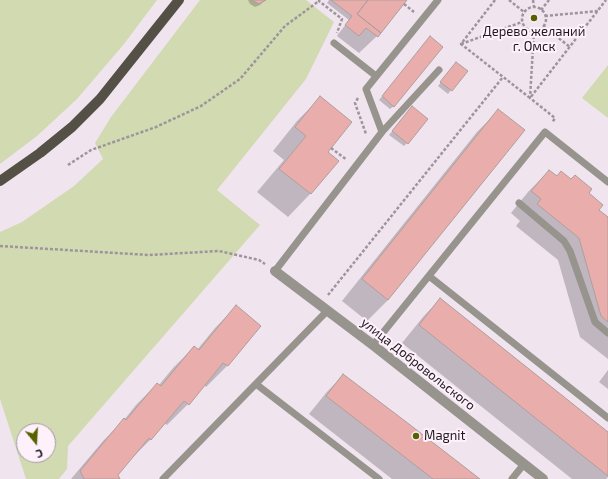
<!DOCTYPE html>
<html>
<head>
<meta charset="utf-8">
<style>
  body { margin:0 }
  #map { position:relative; width:608px; height:479px; overflow:hidden; background:#f0e4ef; font-family:"Exo 2",sans-serif }
  canvas { display:block }
  .north { position:absolute; left:16px; top:423px; width:40px; height:40px; box-sizing:border-box; background:#fef1fc; border:1px solid #a49ba3; border-radius:50%; rotate:162deg; font-size:11px; font-weight:700; line-height:16px; text-align:center; color:#1d191d }
  .north::after { content:''; display:block; margin:auto; width:14px; height:18px; background:#576100; clip-path:polygon(50% 0,100% 100%,50% 72%,0 100%) }
</style>
</head>
<body>
<div id="map">
<canvas width="608" height="479"></canvas>
<div class="north">С</div>
</div>
<script>
const context = document.querySelector('canvas').getContext('2d');
context.lineJoin = 'round';
function fillPath(path, color) {
  context.fillStyle = color;
  context.fill(path, 'evenodd');
}
function toPath(rows) {
  const path = new Path2D();
  for (const r of rows) {
    if (r.length === 3) {
      path.moveTo(r[0] + r[2], r[1]);
      path.arc(r[0], r[1], r[2], 0, 2 * Math.PI);
      continue;
    }
    path.moveTo(r[0], r[1]);
    for (let i = 2; i < r.length; i += 2) path.lineTo(r[i], r[i + 1]);
  }
  return path;
}
function strokePath(path, color, width, dash) {
  context.strokeStyle = color;
  context.lineWidth = width;
  context.lineCap = dash ? 'butt' : 'round';
  context.setLineDash(dash || []);
  context.stroke(path);
}
function label(font, color, halo, rows, align = 'center') {
  context.font = font + ' "Exo 2",sans-serif';
  context.lineWidth = 4;
  context.setLineDash([]);
  context.textBaseline = 'middle';
  context.strokeStyle = halo;
  context.fillStyle = color;
  for (const [text, x, y, turn = 0] of rows) {
    context.save();
    context.translate(x, y);
    context.rotate((+turn || 0) * Math.PI / 180);
    context.textAlign = isNaN(turn) ? turn : align;
    if (halo) context.strokeText(text, 0, 0);
    context.fillText(text, 0, 0);
    context.restore();
  }
}
fillPath(toPath([
  [0,0,157,0,124,44,77,99,37,136,0,164],
  [200,0,306,0,334,22,306,79,217,190,260,225,68,446,67,469,59,479,26,479,0,399,0,232,22,222,74,186,103,159,95,143,111,117],
  [24,431,48,431,48,455,24,455],
  [608,65,608,118,582,98]
]), '#d2dab1');
fillPath(toPath([
  [248,0,265,0,260,5,255,7,250,4],
  [329,0,405,0,377,36,359,53,337,36,349,20,327,3],
  [427,41,394,106,390,109,379,100],
  [453,67,451,90,448,94,438,86],
  [320,98,326,152,337,161,310,194,288,217,257,192,284,160,273,151,297,121],
  [499,110,388,300,367,321,342,301,477,132],
  [409,111,407,143,404,146,389,135],
  [549,171,556,177,587,193,598,210,608,218,608,359,580,337,558,260,516,226,520,221,511,213,528,192],
  [440,299,608,433,608,477,606,479,572,479,402,343,423,317],
  [236,307,260,326,227,366,206,387,204,385,188,404,167,425,164,423,151,439,130,460,117,475,119,479,71,479,103,441,124,420,136,405,157,384,159,385,173,368,194,347,197,350,215,328],
  [608,370,608,389,599,382],
  [343,375,478,479,392,479,309,414,326,393]
]), '#0003');
const building = toPath([
  [252,0,266,0,259,4,252,0],
  [331,0,368,0,357,14,381,33,378,37,366,28,359,36,345,25,352,16,331,0],
  [368,0,407,0,381,33,357,14,368,0],
  [430,36,443,47,394,107,382,96,430,36],
  [456,62,468,71,452,91,440,82,456,62],
  [320,96,352,122,328,152,339,161,311,194,279,169,306,136,295,127,320,96],
  [412,106,428,119,408,144,392,131,412,106],
  [498,109,525,130,388,300,362,279,498,109],
  [549,170,557,176,561,171,571,179,575,175,592,189,589,193,603,205,599,210,608,217,608,322,601,316,579,238,537,204,541,199,531,191,549,170],
  [440,298,608,432,608,476,419,325,440,298],
  [236,305,261,326,228,366,223,363,189,405,184,401,151,440,149,438,118,475,120,479,84,479,80,471,124,418,126,420,157,383,161,386,194,346,199,350,236,305],
  [343,374,405,421,480,479,433,479,326,396,343,374]
]);
fillPath(building, '#e9aeac');
strokePath(building, '#ae9d9c', 1);
strokePath(toPath([
  [320,0,319,1,342,19,337,33],
  [495,0,461,44,530,98,606,0],
  [509,0,524,12],
  [533,0,534,7],
  [404,4,414,12],
  [534,19,12],
  [541,10,549,0],
  [545,16,598,11],
  [543,26,570,47],
  [534,31,530,98,555,118,552,123],
  [461,44,522,22],
  [358,98,355,103,366,134],
  [331,148,347,160],
  [68,165,91,150,156,127,201,106,240,79,285,26,319,1],
  [0,246,149,255,219,251,259,260,265,264],
  [328,295,503,77]
]), '#9d949c', 2.5, [3, 2]);
strokePath(toPath([
  [334,43,376,76],
  [382,132,439,70],
  [519,203,564,241,570,251,595,322,608,333],
  [275,271,382,132,366,89,438,0],
  [429,276,608,418],
  [373,345,545,132,608,182],
  [256,384,379,479],
  [163,479,328,310],
  [512,479,524,464]
]), '#97948e', 7);
strokePath(toPath([
  [275,271,373,345,543,479]
]), '#97948e', 10);
strokePath(toPath([
  [0,181,40,153,72,127,100,99,179,0]
]), '#555046', 10);
for (const [x, y, r, color] of [
  [534,18,4,"#576100"],
  [416,436,4,"#576100"]
]) {
  const dot = new Path2D();
  dot.arc(x, y, r, 0, 2 * Math.PI);
  context.fillStyle = color;
  context.fill(dot);
  strokePath(dot, '#fef1fc', 1.5);
}
label('13px', '#1d191d', '#fef1fc', [
  ["Дерево желаний",534,32],
  ["г. Омск",534,47],
  ["Magnit",424,436,"left"]
]);
label('13px', '#1d191d', '#fef1fc', [
  ["улица Добровольского",418,364,38]
]);
</script>
</body>
</html>
